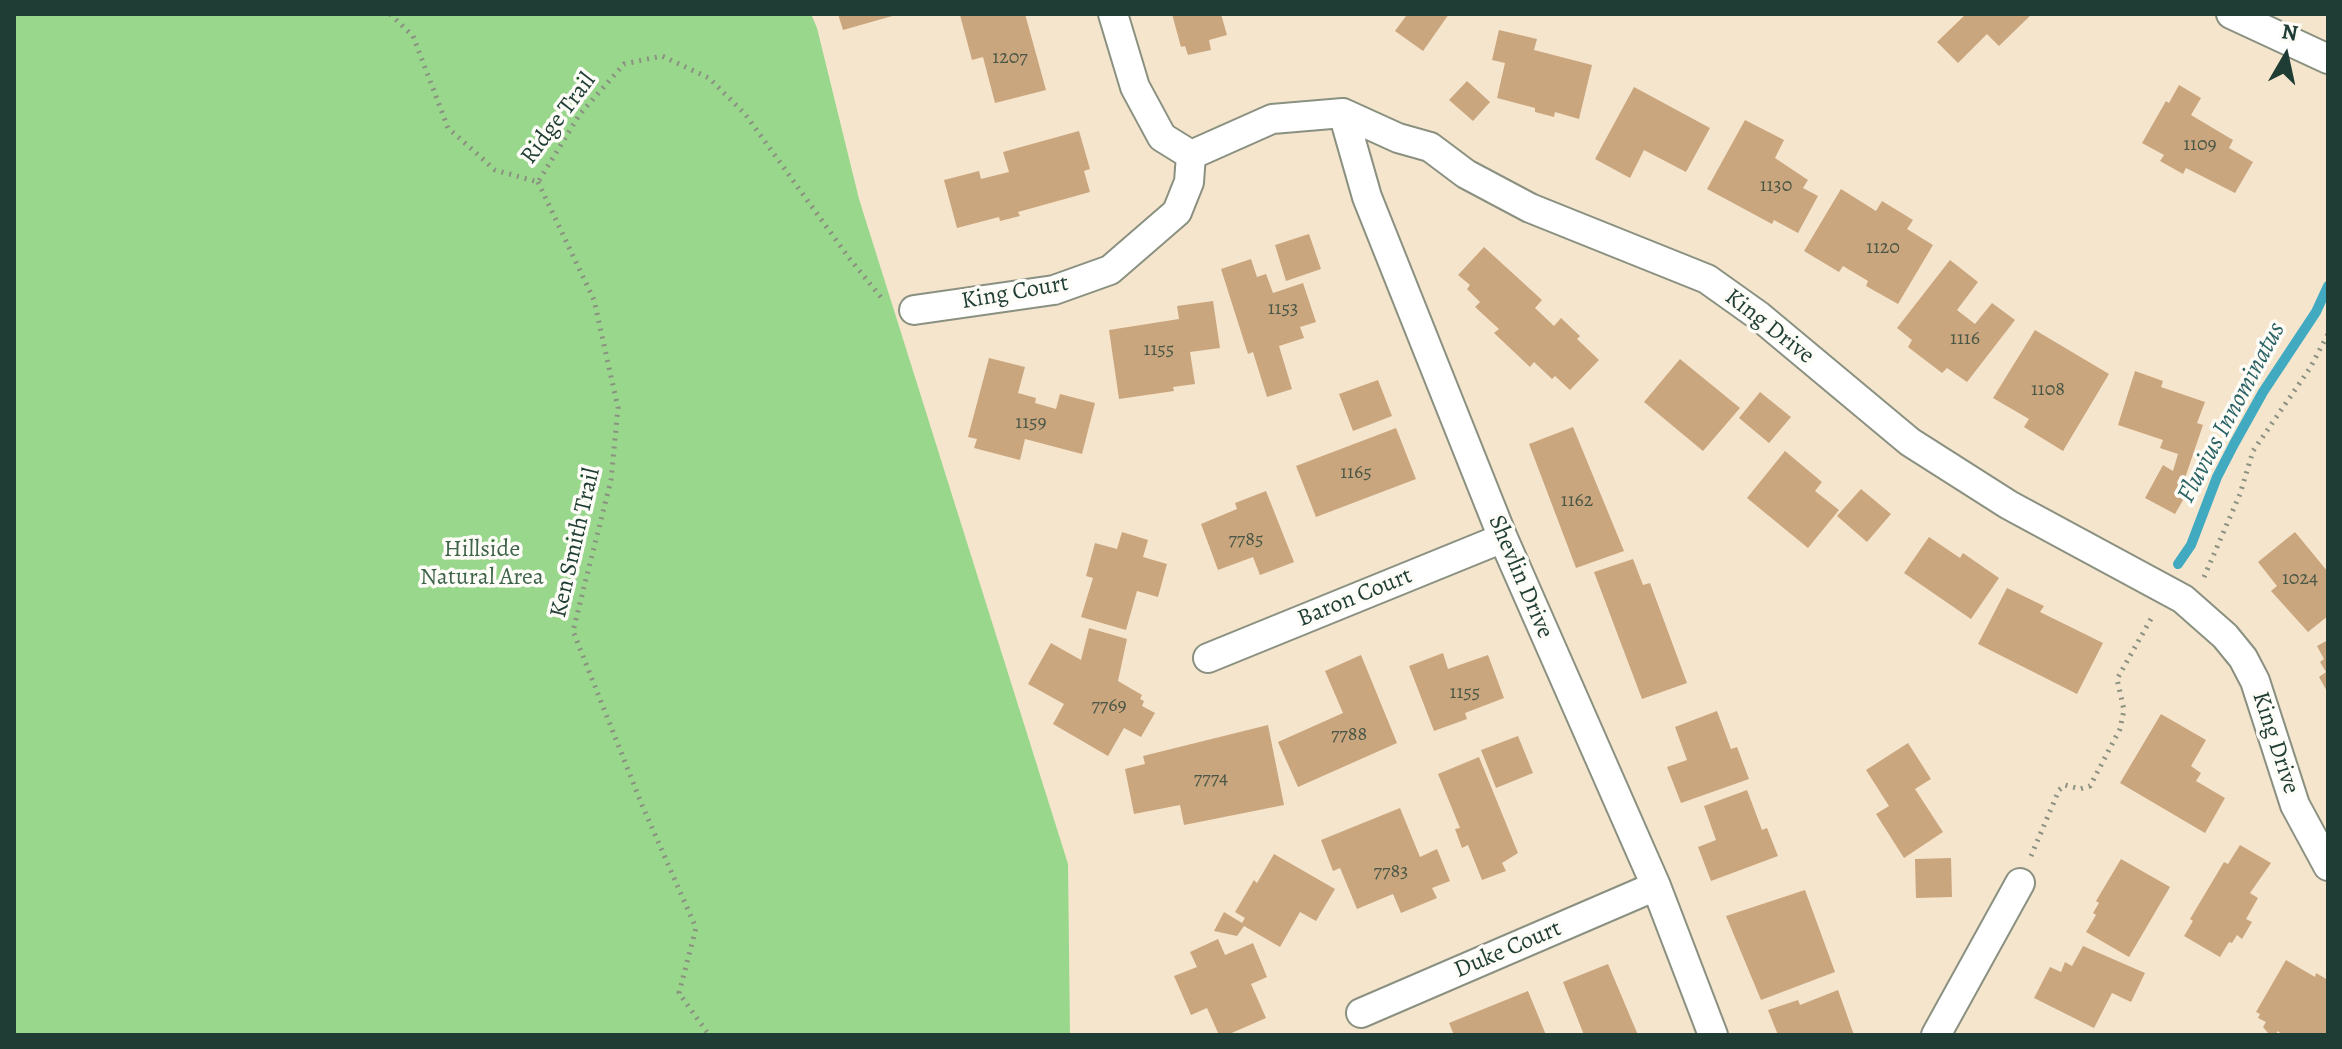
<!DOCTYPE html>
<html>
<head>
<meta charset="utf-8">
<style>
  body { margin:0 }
  #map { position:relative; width:2342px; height:1049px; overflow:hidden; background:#f5e5cd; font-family:Alegreya,serif }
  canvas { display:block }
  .frame { position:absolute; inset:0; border:16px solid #1f3d34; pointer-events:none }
  .north { position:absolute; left:2246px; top:16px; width:80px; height:80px; -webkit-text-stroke:6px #fdfcf7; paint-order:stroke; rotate:9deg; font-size:22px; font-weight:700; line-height:32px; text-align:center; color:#1f3d34 }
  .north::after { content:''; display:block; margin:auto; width:28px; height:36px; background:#1f3d34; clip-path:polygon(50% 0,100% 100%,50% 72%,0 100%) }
</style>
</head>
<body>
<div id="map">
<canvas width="2342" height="1049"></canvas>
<div class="frame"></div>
<div class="north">N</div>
</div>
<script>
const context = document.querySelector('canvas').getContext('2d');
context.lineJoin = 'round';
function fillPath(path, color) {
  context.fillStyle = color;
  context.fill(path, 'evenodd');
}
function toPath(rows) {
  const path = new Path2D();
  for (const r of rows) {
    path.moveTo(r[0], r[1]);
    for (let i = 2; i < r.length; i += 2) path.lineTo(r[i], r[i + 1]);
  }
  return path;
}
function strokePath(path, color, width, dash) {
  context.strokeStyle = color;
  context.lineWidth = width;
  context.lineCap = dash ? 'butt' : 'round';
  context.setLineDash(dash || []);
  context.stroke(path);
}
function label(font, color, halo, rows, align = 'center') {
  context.font = font + ' Alegreya,serif';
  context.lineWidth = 7;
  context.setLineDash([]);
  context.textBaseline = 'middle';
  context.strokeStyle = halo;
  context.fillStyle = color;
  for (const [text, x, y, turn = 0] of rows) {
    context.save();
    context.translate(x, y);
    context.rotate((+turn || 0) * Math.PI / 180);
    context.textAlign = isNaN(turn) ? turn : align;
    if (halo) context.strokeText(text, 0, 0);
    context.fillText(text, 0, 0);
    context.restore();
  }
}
fillPath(toPath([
  [14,14,811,14,817,28,859,199,1068,864,1070,1035,14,1035]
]), '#99d78c');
strokePath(toPath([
  [2178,564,2191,545,2217,477,2234,444,2263,392,2316,312,2328,286]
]), '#41aac1', 10);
fillPath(toPath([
  [838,14,896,14,896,15,843,30],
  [963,14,1025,14,1046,90,995,103,983,57,972,60,960,15],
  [1172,14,1221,14,1227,35,1209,40,1211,50,1188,55,1185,46,1181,47],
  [1403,14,1449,14,1423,51,1395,31,1406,16],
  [1966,14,2032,14,1999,46,1987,34,1958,63,1937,42],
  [1499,30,1537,39,1534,50,1592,65,1579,119,1555,112,1554,117,1535,112,1535,108,1497,98,1505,63,1492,60],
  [1467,81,1490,102,1473,121,1449,100],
  [2179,85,2201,98,2191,115,2233,140,2229,148,2253,162,2235,193,2186,168,2183,174,2160,161,2164,155,2142,143,2166,101,2169,103],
  [1634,87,1710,128,1686,172,1644,150,1630,178,1595,159],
  [1745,120,1784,140,1775,158,1808,180,1803,188,1818,196,1798,233,1774,220,1772,224,1707,189],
  [1079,131,1090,169,1084,171,1090,192,1018,212,1020,216,1000,221,999,217,957,228,944,180,979,171,981,179,1009,172,1003,152],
  [1841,189,1876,211,1882,201,1913,220,1907,229,1933,245,1898,304,1866,286,1868,281,1843,266,1839,272,1804,251],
  [1309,234,1321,269,1286,281,1275,245],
  [1484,247,1542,300,1535,308,1554,326,1561,318,1580,336,1577,339,1599,360,1570,390,1555,376,1552,379,1534,362,1530,367,1494,333,1499,329,1475,307,1480,302,1467,289,1470,285,1458,275],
  [1251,259,1257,277,1266,274,1273,293,1303,283,1316,322,1300,327,1304,338,1279,346,1292,389,1267,397,1253,352,1248,354,1221,269],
  [1950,260,1978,282,1957,310,1975,324,1992,303,2015,320,1967,382,1947,368,1942,373,1908,347,1912,340,1897,328],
  [1213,301,1220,348,1190,352,1195,384,1173,387,1174,391,1119,399,1109,330,1179,319,1177,306],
  [2035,330,2109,374,2063,451,2024,427,2029,419,1993,398],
  [989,358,1025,367,1018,393,1036,398,1035,403,1056,409,1060,394,1095,403,1082,454,1025,439,1020,460,974,448,977,439,968,437],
  [1680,359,1740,408,1703,451,1644,402],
  [2135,371,2163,381,2161,387,2205,402,2197,423,2203,425,2185,478,2194,481,2175,514,2145,498,2163,465,2173,471,2178,454,2160,448,2163,440,2118,425],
  [1378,380,1392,416,1353,431,1339,394],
  [1760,392,1791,417,1769,443,1739,418],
  [1573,427,1624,551,1576,568,1529,444],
  [1396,428,1416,479,1316,517,1296,466],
  [1785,451,1822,482,1815,491,1839,510,1808,548,1747,498],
  [1861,489,1891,514,1867,542,1837,516],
  [1266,491,1294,562,1260,575,1253,557,1218,570,1201,524,1237,509,1235,503],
  [1122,532,1148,540,1143,557,1167,564,1158,597,1137,591,1126,630,1081,617,1093,578,1086,576,1095,543,1117,549],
  [2295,532,2328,572,2328,616,2308,632,2271,591,2277,586,2258,562],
  [1929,537,1960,558,1963,553,1999,578,1971,619,1904,573],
  [1633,559,1643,585,1650,583,1687,683,1642,699,1594,572],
  [2007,588,2044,606,2040,612,2103,643,2077,694,1978,644],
  [1089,628,1127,639,1118,681,1142,695,1140,699,1144,701,1142,706,1155,713,1141,737,1124,728,1108,756,1053,724,1064,704,1028,684,1051,643,1081,660],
  [2328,640,2328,693,2319,677,2326,672,2320,662,2324,659,2317,646],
  [1443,653,1448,669,1488,655,1504,698,1465,713,1467,719,1434,731,1409,666],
  [1361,655,1397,743,1298,787,1278,742,1343,713,1325,671],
  [1717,711,1731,749,1737,747,1749,779,1681,803,1667,767,1687,760,1675,727],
  [2161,714,2206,740,2191,766,2201,773,2196,781,2225,798,2205,833,2120,783],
  [1268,725,1284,805,1184,825,1180,805,1134,814,1125,769,1145,764,1143,756],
  [1518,736,1533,773,1496,788,1481,750],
  [1908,743,1931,779,1915,789,1943,832,1904,858,1876,814,1889,806,1866,770],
  [1479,757,1518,853,1502,863,1506,871,1482,880,1468,845,1462,848,1455,829,1460,828,1438,774],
  [1747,790,1762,830,1767,828,1778,856,1711,881,1698,847,1716,840,1704,806],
  [1400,808,1420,857,1437,849,1450,881,1432,888,1437,898,1401,913,1393,894,1357,909,1340,868,1333,871,1321,840],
  [2240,845,2271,863,2250,893,2258,898,2246,919,2252,922,2242,939,2237,935,2232,943,2229,942,2220,957,2184,936,2193,921,2190,919,2224,862,2228,864],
  [1274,854,1335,889,1316,921,1300,912,1280,947,1244,926,1237,936,1214,931,1224,912,1242,923,1245,918,1235,912,1254,880,1257,883],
  [1951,858,1952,897,1916,898,1915,859],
  [2121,859,2170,887,2129,957,2086,932,2096,915,2093,913,2099,903,2096,901],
  [1805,890,1835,972,1761,1000,1726,916],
  [1218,939,1225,955,1253,943,1267,977,1251,984,1266,1018,1227,1035,1219,1035,1207,1008,1191,1015,1174,976,1197,967,1190,952],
  [2083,946,2145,973,2131,1002,2112,993,2094,1028,2034,998,2050,967,2061,972,2065,962,2072,966],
  [2286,960,2315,977,2316,973,2328,980,2328,1035,2282,1035,2278,1031,2275,1035,2268,1033,2263,1027,2266,1022,2258,1018,2260,1014,2256,1012],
  [1608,964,1638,1035,1584,1035,1563,982],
  [1838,990,1854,1035,1778,1035,1768,1010,1798,1000,1800,1005],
  [1528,991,1546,1035,1454,1035,1449,1023]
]), '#caa67e');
const minor = toPath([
  [1113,14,1135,87,1162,137,1191,155],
  [2231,14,2328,59],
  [1343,113,1367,197,1503,538,1656,886,1713,1035],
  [1191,155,1272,119,1343,113,1398,138,1430,147,1466,174,1530,208,1707,279,1759,316,1910,442,2009,505,2183,599,2225,636,2243,658,2255,681,2295,805,2328,866],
  [914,310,1054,290,1110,270,1177,212,1189,182,1191,155],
  [1208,658,1503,538],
  [1361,1013,1656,886],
  [1936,1035,2020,883]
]);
strokePath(minor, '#8a9180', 32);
strokePath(toPath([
  [390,14,413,36,448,128,495,170,538,182,580,114,624,64,662,56,709,78,745,114,849,258,884,301],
  [538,182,594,300,618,408,611,480,573,631,642,805,696,928,679,993,709,1035],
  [2204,577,2240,494,2253,451,2310,368,2328,334],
  [2031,856,2059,790,2065,785,2080,789,2090,786,2120,729,2124,710,2117,679,2152,617]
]), '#8a9180', 5, [2, 6]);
strokePath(minor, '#fff', 28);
label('20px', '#4a5746', null, [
  ["1207",1010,58],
  ["1109",2200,145],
  ["1130",1776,186],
  ["1120",1883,248],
  ["1153",1283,309],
  ["1116",1965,339],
  ["1155",1159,350],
  ["1108",2048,390],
  ["1159",1031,423],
  ["1165",1356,473],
  ["1162",1577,501],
  ["7785",1246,540],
  ["1024",2300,579],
  ["1155",1465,693],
  ["7769",1109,706],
  ["7788",1349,735],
  ["7774",1211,779],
  ["7783",1391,872]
]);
label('24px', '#1f3d34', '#fdfcf7', [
  ["Ridge Trail",559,119,-53],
  ["King Court",1015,293,-10],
  ["King Drive",1769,327,38],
  ["Ken Smith Trail",576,543,-77],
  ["Shevlin Drive",1520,577,67],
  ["Baron Court",1355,598,-22],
  ["King Drive",2275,743,72],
  ["Duke Court",1508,950,-23]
]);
label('24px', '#3e644a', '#fdfcf7', [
  ["Hillside",482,550],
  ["Natural Area",482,578]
]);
label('italic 26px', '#2b6365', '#fdfcf7', [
  ["Fluvius Innominatus",2232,413,-62]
]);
</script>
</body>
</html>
